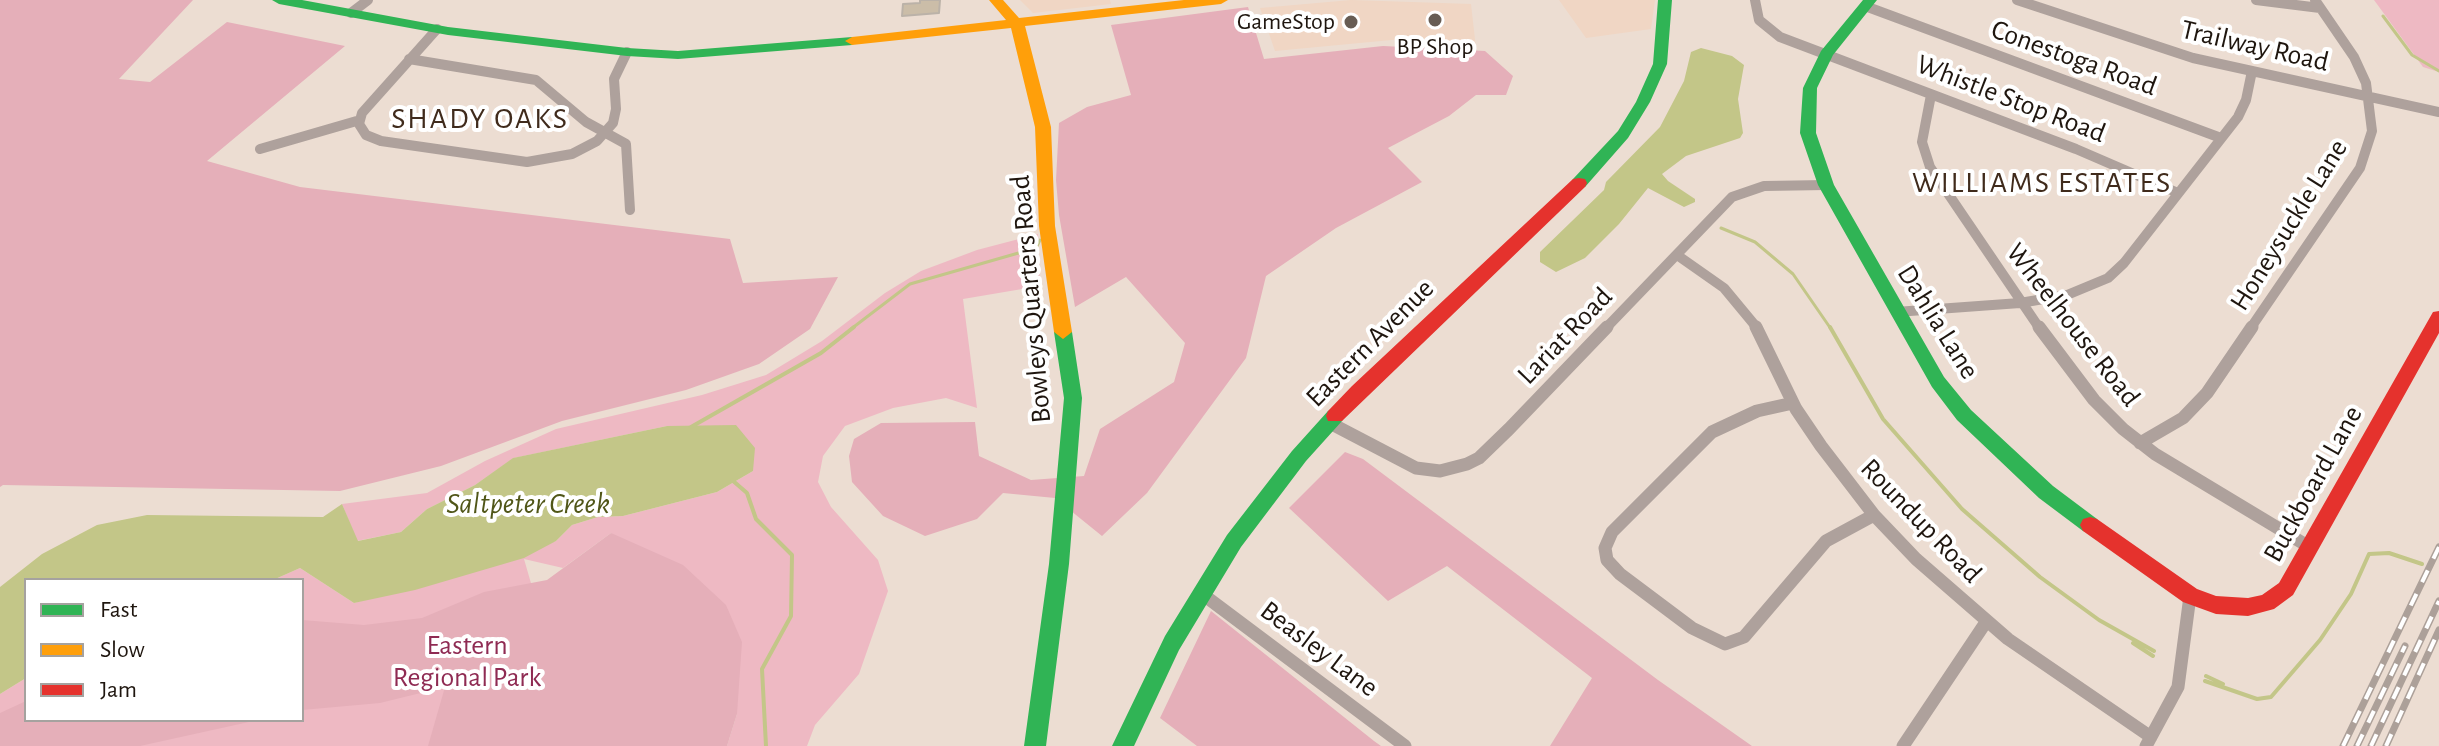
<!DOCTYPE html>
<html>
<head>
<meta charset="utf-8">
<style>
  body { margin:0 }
  #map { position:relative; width:2439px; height:746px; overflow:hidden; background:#ecddd2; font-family:"Alegreya Sans",sans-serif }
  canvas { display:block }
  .legend { position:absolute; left:24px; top:578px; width:280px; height:144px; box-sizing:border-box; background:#fff; border:2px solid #a5a29f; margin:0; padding:10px 14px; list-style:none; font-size:24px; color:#1f160f }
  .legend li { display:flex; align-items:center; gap:16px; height:40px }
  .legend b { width:40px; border:2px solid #a5a29f }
</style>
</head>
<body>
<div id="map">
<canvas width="2439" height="746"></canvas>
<ul class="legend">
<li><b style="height:10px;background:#30b455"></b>Fast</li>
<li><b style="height:10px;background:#ff9f0a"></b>Slow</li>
<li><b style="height:10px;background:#e5322d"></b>Jam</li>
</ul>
</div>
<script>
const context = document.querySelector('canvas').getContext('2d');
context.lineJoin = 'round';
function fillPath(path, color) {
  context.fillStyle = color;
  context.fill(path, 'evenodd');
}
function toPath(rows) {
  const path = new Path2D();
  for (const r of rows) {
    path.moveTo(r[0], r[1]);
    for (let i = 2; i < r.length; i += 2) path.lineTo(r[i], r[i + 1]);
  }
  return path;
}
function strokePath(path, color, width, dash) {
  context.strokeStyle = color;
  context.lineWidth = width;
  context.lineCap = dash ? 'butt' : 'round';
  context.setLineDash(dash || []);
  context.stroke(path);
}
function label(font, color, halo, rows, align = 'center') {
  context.font = font + ' "Alegreya Sans",sans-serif';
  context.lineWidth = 8;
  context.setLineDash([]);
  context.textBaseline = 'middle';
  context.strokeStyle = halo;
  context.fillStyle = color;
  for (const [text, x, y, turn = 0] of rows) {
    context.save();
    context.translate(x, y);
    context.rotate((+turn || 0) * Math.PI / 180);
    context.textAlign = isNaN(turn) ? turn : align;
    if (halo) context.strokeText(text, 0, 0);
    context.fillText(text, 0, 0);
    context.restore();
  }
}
fillPath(toPath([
  [1020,0,1110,0,1111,4,1033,13],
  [1351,0,1471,4,1476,48,1411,44,1402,39,1275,51,1260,8],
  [1559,0,1655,0,1651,29,1586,38]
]), '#f0d6c4');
fillPath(toPath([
  [2374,0,2439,0,2439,72,2423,67],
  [1038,234,1040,286,963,299,977,408,946,398,893,408,845,426,823,456,818,482,831,507,878,560,888,591,859,674,815,725,807,746,727,746,737,714,611,533,563,568,524,559,578,746,0,746,0,694,26,678,26,720,302,720,302,580,273,580,300,568,354,603,556,541,572,525,598,517,623,516,717,492,753,471,667,426,514,458,475,485,427,509,401,532,357,541,342,504,427,493,485,461,556,429,702,395,766,375,822,341,885,293,921,271,977,250]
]), '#eeb9c3');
fillPath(toPath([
  [0,0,193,0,119,79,150,82,227,22,345,46,207,161,300,187,730,239,743,283,838,277,810,329,759,364,686,390,562,421,441,466,340,491,3,485,0,487],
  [1248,7,1264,59,1383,46,1485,51,1513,76,1506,95,1476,95,1449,116,1388,148,1422,182,1336,228,1266,276,1246,358,1147,493,1102,536,1055,498,1003,493,977,519,925,536,883,516,852,482,849,456,854,439,881,423,975,422,979,456,1031,480,1084,476,1100,429,1174,382,1185,343,1126,277,1075,307,1059,215,1056,180,1059,123,1087,107,1131,95,1111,25],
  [1345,452,1363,459,1658,680,1752,746,1550,746,1592,678,1447,566,1388,601,1289,508],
  [611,533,683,565,726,605,742,642,737,714,727,746,428,746,445,687,380,703,302,710,302,620,364,625,422,618,484,592,547,580],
  [1211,611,1374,741,1381,746,1197,746,1160,718],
  [26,701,26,720,258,720,140,746,0,746,0,713]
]), '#e5afb9');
fillPath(toPath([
  [1701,48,1732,56,1744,65,1738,99,1743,133,1740,138,1686,156,1662,174,1668,181,1695,199,1695,202,1684,207,1648,188,1619,224,1585,258,1556,272,1540,262,1540,252,1604,190,1606,182,1660,127,1684,81,1691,52],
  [736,425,755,448,753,471,717,492,623,516,598,517,572,525,556,541,524,558,415,590,354,603,300,568,273,580,26,580,26,678,0,694,0,587,42,554,97,525,147,515,323,517,342,504,358,541,401,532,427,509,475,485,513,458,667,426]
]), '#c3c688');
strokePath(toPath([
  [2383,16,2412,55,2439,71],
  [1721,228,1755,242,1793,274,1831,329],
  [851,329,910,284,1036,248,1040,240]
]), '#c3c688', 3);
strokePath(toPath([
  [1830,327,1883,419,1962,509,2040,577,2099,620,2154,651],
  [691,427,821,353,854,327],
  [732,480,747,493,756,519,792,555,791,616,762,669,766,746],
  [2133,643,2153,656],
  [2206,676,2223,684],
  [2205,681,2257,699,2271,697,2320,640,2351,594,2369,554,2389,553,2422,564]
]), '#c3c688', 4);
const building = toPath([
  [920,0,940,0,939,13,902,16,903,4,920,3,920,0]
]);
fillPath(building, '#cbbda8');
strokePath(building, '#bbb2a8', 2);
strokePath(toPath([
  [1755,0,1759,20,1780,37,2076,149,2178,193],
  [2017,0,2193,58,2439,112],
  [2256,0,2320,8],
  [1865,6,2221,138],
  [351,13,368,0],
  [437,29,362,113,359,124,366,135,381,141,527,162,572,154,597,141,613,123,616,109,614,79,627,52],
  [409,59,536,80,586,122,626,144,630,210],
  [1931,95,1922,142,1930,167,2040,329],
  [260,149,360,120],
  [1677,255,1724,288,1758,329],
  [1896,312,2020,303,2067,295,2108,278,2124,263,2238,117,2246,100,2252,71],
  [1605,329,1732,197,1764,186,1826,185],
  [2250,329,2360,168,2372,131,2366,83,2354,57,2315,0]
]), '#aea19c', 10);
strokePath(toPath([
  [1756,327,1796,409,1821,446,1874,515,1916,559,2008,639,2151,737],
  [2039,327,2094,400,2123,429,2155,454,2311,548],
  [1793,403,1757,411,1712,432,1612,532,1605,548,1607,560,1620,574,1692,628,1725,644,1744,637,1826,541,1874,515],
  [1328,422,1416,468,1440,471,1467,464,1479,458,1509,429,1607,327],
  [2140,443,2183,418,2207,393,2252,327],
  [1201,593,1405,746],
  [1903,746,1986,622],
  [2146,746,2178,687,2190,596]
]), '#aea19c', 13);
fillPath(toPath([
  [272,0,302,0,448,27,627,48,678,51,852,37,859,41,852,45,678,59,627,56,448,35,279,4,272,0],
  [1658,0,1672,0,1667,64,1650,102,1628,138,1585,187,1573,187,1571,183,1573,179,1618,131,1636,102,1653,64,1658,0],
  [1863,0,1877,0,1833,55,1817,88,1816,133,1834,185,1944,377,1971,410,2053,486,2097,519,2100,525,2097,531,2090,533,2083,531,2039,498,1957,420,1932,387,1818,185,1800,133,1803,88,1821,51,1863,0],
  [1063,325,1072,332,1082,398,1069,564,1046,746,1024,746,1049,564,1064,398,1054,332,1063,325],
  [1335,409,1342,411,1344,416,1342,421,1306,461,1241,547,1179,650,1134,746,1112,746,1165,636,1227,535,1292,451,1328,411,1335,409]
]), '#30b455');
fillPath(toPath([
  [989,0,1003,0,1019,18,1184,0,1228,0,1221,4,1025,26,1051,127,1055,226,1072,332,1063,339,1054,332,1039,226,1035,127,1011,28,852,45,845,41,852,37,1006,20,989,0]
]), '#ff9f0a');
fillPath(toPath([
  [1579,178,1585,179,1587,183,1585,187,1342,421,1328,421,1326,416,1328,411,1352,386,1573,179,1579,178],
  [2439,311,2439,333,2293,595,2274,609,2248,616,2216,614,2183,602,2083,531,2080,525,2083,519,2090,517,2097,519,2197,589,2216,596,2248,598,2262,595,2279,583,2433,312,2439,311]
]), '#e5322d');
const rail = toPath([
  [2343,746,2439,547],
  [2357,746,2405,646],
  [2371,746,2439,601],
  [2386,746,2439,630]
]);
strokePath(rail, '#aca099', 7);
strokePath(rail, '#fff', 4, [13]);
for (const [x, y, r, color] of [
  [1435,20,8,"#675c53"],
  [1351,22,8,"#675c53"]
]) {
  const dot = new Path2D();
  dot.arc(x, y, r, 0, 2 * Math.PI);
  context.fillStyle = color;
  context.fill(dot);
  strokePath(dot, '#fff', 3);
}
label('24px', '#1f160f', '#fff', [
  ["GameStop",1335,22],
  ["BP Shop",1435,47,"center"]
], 'right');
label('28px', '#1f160f', '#fff', [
  ["Trailway Road",2255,46,13],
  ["Conestoga Road",2074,58,20],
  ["Whistle Stop Road",2011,99,21],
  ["Honeysuckle Lane",2289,225,-58],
  ["Bowleys Quarters Road",1031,299,-95],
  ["Dahlia Lane",1938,322,58],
  ["Wheelhouse Road",2073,325,52],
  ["Lariat Road",1565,336,-46],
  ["Eastern Avenue",1370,343,-45],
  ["Buckboard Lane",2313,484,-61],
  ["Roundup Road",1921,521,46],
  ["Beasley Lane",1319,649,37]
]);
label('28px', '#8f2b53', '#fff', [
  ["Eastern",467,646],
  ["Regional Park",467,678]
]);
context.letterSpacing = '2px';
label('30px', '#402b1c', '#fff', [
  ["SHADY OAKS",480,119],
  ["WILLIAMS ESTATES",2042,183]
]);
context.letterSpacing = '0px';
label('italic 30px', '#505618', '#fff', [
  ["Saltpeter Creek",528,504]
]);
</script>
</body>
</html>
